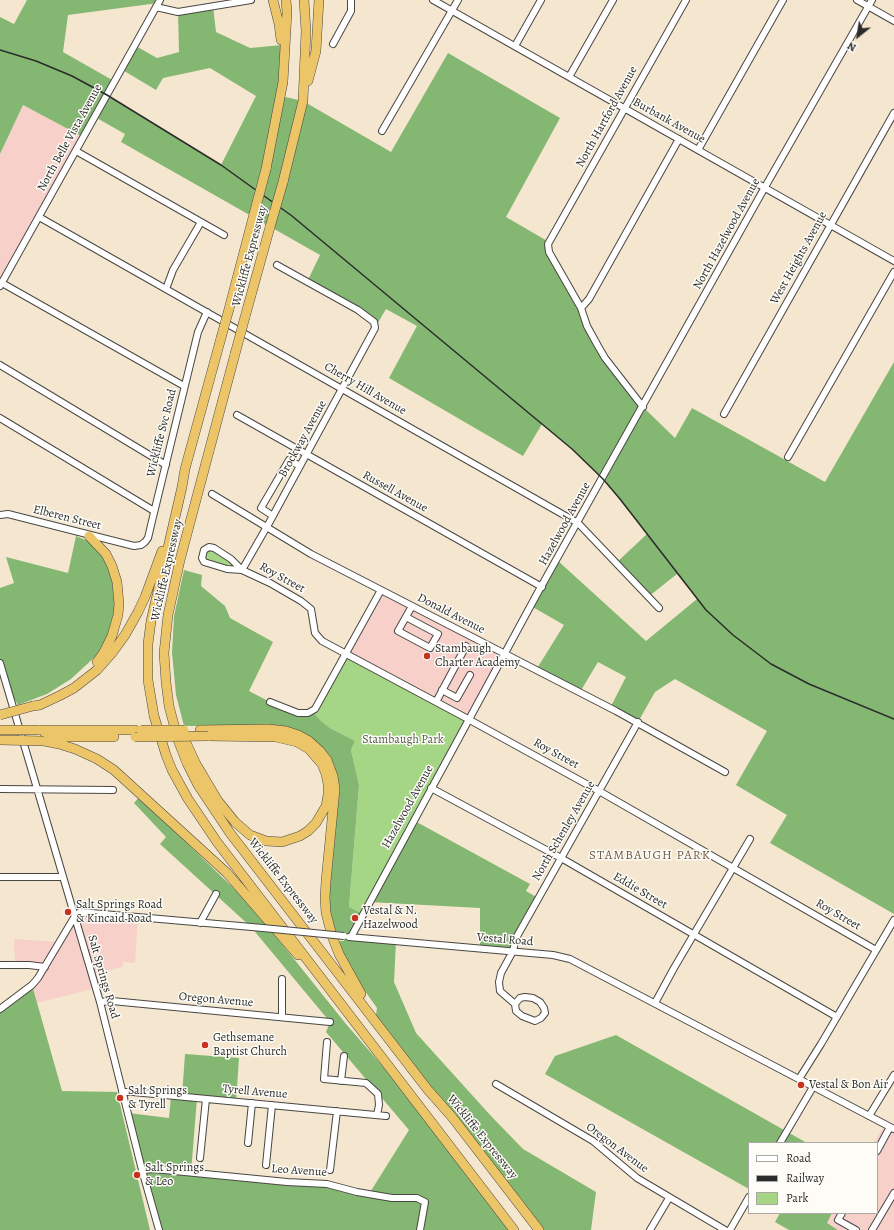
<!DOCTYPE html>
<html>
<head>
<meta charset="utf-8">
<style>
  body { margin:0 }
  #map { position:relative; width:894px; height:1230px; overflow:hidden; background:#f5e7cf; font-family:Alegreya,serif }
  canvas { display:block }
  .legend { position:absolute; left:748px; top:1142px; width:130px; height:72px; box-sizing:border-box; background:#fdfcf7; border:1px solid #a9a8a5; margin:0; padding:5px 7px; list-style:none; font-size:12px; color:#2b2b2b }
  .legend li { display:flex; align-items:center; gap:8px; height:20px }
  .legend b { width:20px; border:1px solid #a9a8a5 }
  .north { position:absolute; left:838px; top:16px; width:40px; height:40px; -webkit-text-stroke:3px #fdfcf7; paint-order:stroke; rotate:210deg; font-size:11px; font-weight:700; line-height:16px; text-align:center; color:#2b2b2b }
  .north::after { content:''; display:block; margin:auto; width:14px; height:18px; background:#2b2b2b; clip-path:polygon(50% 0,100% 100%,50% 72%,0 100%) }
</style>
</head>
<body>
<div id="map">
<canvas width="894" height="1230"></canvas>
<ul class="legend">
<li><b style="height:5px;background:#fff"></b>Road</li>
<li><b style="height:5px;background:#2b2b2b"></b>Railway</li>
<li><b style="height:11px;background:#a5d685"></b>Park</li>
</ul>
<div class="north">N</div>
</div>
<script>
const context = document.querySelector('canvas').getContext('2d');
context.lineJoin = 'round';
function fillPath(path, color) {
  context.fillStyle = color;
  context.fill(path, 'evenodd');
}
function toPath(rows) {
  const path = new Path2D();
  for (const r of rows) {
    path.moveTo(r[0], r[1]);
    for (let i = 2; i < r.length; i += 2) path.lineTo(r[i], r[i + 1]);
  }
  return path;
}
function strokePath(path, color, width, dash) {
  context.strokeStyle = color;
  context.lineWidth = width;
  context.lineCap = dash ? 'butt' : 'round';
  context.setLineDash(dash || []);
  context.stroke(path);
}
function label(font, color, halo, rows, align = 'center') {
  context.font = font + ' Alegreya,serif';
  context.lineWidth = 3;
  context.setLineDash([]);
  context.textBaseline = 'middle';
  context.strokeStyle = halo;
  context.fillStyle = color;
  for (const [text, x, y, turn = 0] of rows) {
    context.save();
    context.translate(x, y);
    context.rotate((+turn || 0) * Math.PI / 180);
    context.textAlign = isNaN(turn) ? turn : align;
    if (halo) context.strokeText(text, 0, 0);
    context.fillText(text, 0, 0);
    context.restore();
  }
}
fillPath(toPath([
  [23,105,83,137,0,286,0,154],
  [381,590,505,654,468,719,346,654],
  [79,913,138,917,135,963,123,962,123,967,92,974,96,988,37,1003,32,985,45,967,15,965,14,939,59,942],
  [885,1124,894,1129,894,1230,838,1230,826,1223,832,1213,877,1213,877,1143,874,1143]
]), '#f7d0ca');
fillPath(toPath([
  [209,547,242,570,207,564,202,555],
  [346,654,468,719,363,914,349,907,359,785,351,750,355,741,330,728,321,721,313,712]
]), '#a5d685');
fillPath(toPath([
  [27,0,160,0,158,3,68,15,63,52,114,81,107,95,221,165,256,96,210,68,163,78,156,90,121,69,134,45,157,58,179,52,178,12,213,6,216,32,250,48,282,45,281,96,303,101,391,152,448,53,560,118,506,217,549,242,548,244,598,346,643,407,675,438,692,408,825,482,894,362,894,914,770,843,787,815,736,785,767,731,675,679,655,692,638,722,610,708,626,677,598,662,580,692,536,670,564,625,531,606,557,560,646,641,697,599,677,574,648,597,616,563,647,534,603,479,572,449,542,424,523,456,389,378,417,326,386,309,375,328,375,324,307,282,320,255,121,142,125,134,95,117,83,137,23,105,0,154,0,17,14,24],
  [76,536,88,541,103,555,111,573,116,600,112,627,98,654,71,679,47,694,18,705,8,687,0,663,0,588,14,583,6,557,68,573],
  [184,570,202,575,201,586,225,606,230,618,273,642,249,691,270,702,298,713,313,712,321,721,330,728,355,741,351,750,359,785,349,907,363,914,351,937,396,941,394,982,416,1033,491,1116,523,1149,596,1192,591,1230,539,1230,375,1021,377,1008,360,984,337,941,344,941,343,932,333,931,329,912,329,890,339,791,323,749,232,726,184,726,176,695,172,653,174,616],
  [139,797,250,904,346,1024,431,1122,514,1230,159,1230,128,1113,169,1118,171,1096,182,1096,185,1054,239,1058,236,1102,197,1098,191,1173,322,1183,369,1194,409,1130,326,1032,330,1022,251,927,160,844,166,837,134,803],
  [413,820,530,884,526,891,538,898,516,938,513,951,480,948,480,908,369,902],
  [32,985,62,1091,117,1092,150,1230,0,1230,0,1009],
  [616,1035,807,1143,749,1143,749,1189,545,1074,555,1056],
  [780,1213,832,1213,827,1223,838,1230,789,1230,775,1222]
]), '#84b772');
const minor = toPath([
  [433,0,894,261],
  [857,0,894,21],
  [156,7,178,12,251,0],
  [333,44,351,11,351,0],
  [515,46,541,0],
  [569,77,613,0],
  [382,131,458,0],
  [698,150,783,0],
  [76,151,224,235],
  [39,217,578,523,659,608],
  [277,265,358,310,374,322,375,328,269,523,242,570,231,559,214,548,209,547,204,550,202,558,204,562,227,569,242,570,270,583,301,601,311,609,315,633,322,641,468,719,599,791,876,950],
  [2,283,184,386],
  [0,286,160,0],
  [166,289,173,270,201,222],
  [581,308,589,299,679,139],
  [0,365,166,465],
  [643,407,605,358,598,346,587,326,581,308,549,252,548,244,686,0],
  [724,414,894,113],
  [237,415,542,587],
  [0,418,154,511],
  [788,457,894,272],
  [212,494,311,554,616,711,725,772],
  [0,515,8,514,134,546,141,545,145,542,148,538,152,521,198,332,207,312],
  [273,516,261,508,289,460,300,466],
  [406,617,438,634,430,648,398,631,412,606],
  [0,663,100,1002,142,1170,159,1230],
  [442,690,457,698,470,675],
  [270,702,298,713,308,713,315,709,381,590],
  [436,702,466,646],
  [431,788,561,858,837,1017],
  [0,789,113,790],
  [0,877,63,877],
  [200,923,216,894],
  [349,937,553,955,570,959,894,1129],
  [351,937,537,594,765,187,872,0],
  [0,965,29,965,45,967],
  [100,1002,112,1001,330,1022],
  [655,1003,674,968,750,839],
  [515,1004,520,998,525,997,533,998,540,1002,544,1008,545,1013,541,1018,535,1021,522,1016,516,1011,515,1004,500,991,499,982,501,973,513,951,516,938,638,722],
  [0,1009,32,985,38,978,75,916,80,912,263,928],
  [282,1017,282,979],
  [327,1042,324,1079,366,1083,378,1094,379,1105,377,1115],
  [799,1079,821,1044,894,920],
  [341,1081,344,1056],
  [496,1084,593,1141,637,1178,725,1230],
  [122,1092,133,1092,386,1116],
  [869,1116,894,1075],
  [248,1143,252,1103],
  [780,1143,813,1087],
  [877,1151,890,1127],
  [200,1158,206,1099],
  [266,1165,272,1105],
  [142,1170,154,1169,287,1182,327,1184,357,1192,392,1198,417,1198,425,1202,420,1230],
  [330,1170,337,1111],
  [842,1213,838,1220,856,1230],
  [650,1230,669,1198],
  [730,1230,749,1197],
  [872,1230,894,1193]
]);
const highway = toPath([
  [273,0,279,24,281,40],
  [308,81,316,51,319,0],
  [266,169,283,82,287,12,286,0],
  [283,182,303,101,306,31,304,0],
  [229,309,254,214],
  [245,317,270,227],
  [221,338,185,469,182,487,151,621,148,644,148,680,154,716,166,755,172,770,188,799,217,842,514,1230],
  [235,354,180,560,168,615,164,653,166,682,169,706,178,740,187,763,198,785,230,833,428,1090,452,1117,539,1230],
  [89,536,106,554,112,566,117,582,119,604,118,615,112,636,104,652,97,662],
  [33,706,40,705,61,695,74,688,97,670,112,653,125,635,138,612,145,597,162,551],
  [39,730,135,730],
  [200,730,268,729,286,731,298,735,309,741,320,751,327,760,333,776,335,789,326,881,325,898,326,913,332,936,339,954,361,994],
  [182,734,196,764,218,801,235,822,250,835,266,841,282,842,300,836,308,831,316,823,326,806,328,795,328,784,326,774,322,764,309,749,297,742,276,737,208,736],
  [45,737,114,737],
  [44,741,59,744,75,749,97,759,114,770,227,873,298,955]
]);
strokePath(minor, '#494744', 8);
strokePath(highway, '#494744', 10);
strokePath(minor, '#fff', 6);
strokePath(highway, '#ecc569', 9);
strokePath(toPath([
  [0,50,36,61,72,76,107,95,221,165,292,216,572,449,603,479,620,499,706,610,733,635,771,664,809,684,894,719]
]), '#2b2b2b', 1.5);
const minorBridge = toPath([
  [263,928,344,936]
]);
const highwayBridge = toPath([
  [254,214,266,169],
  [270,227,283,182],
  [221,338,229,309],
  [235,354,245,317],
  [0,715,33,706],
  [0,730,39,730],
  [141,730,184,730],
  [135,737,208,736],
  [0,740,44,741]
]);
strokePath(minorBridge, '#494744', 8, []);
strokePath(highwayBridge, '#494744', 10, []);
strokePath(minorBridge, '#fff', 6);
strokePath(highwayBridge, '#ecc569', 9);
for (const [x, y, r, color] of [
  [427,656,4,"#c8321e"],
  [68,912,4,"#c8321e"],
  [355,918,4,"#c8321e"],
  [205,1045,4,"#c8321e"],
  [801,1085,4,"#c8321e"],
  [120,1098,4,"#c8321e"],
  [137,1175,4,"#c8321e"]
]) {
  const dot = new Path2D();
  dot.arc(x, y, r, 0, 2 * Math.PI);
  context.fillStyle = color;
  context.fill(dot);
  strokePath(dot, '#fdfcf7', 1.5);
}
label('12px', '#2b2b2b', '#fdfcf7', [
  ["North Hartford Avenue",607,117,-61],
  ["Burbank Avenue",669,121,29],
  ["North Belle Vista Avenue",70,138,-61],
  ["North Hazelwood Avenue",727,234,-61],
  ["Wickliffe Expressway",250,256,-75],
  ["West Heights Avenue",799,258,-61],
  ["Cherry Hill Avenue",365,389,30],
  ["Wickliffe Svc Road",162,433,-76],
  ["Brockway Avenue",303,439,-61],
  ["Russell Avenue",395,492,29],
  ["Elberen Street",67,518,14],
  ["Hazelwood Avenue",565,524,-61],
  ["Wickliffe Expressway",167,570,-77],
  ["Roy Street",282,578,29],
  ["Donald Avenue",451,614,27],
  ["Roy Street",556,754,29],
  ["Hazelwood Avenue",408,807,-61],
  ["North Schenley Avenue",564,831,-60],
  ["Wickliffe Expressway",283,881,52],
  ["Eddie Street",640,891,30],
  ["Roy Street",838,915,30],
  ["Vestal Road",505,940,5],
  ["Salt Springs Road",103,977,74],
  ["Oregon Avenue",216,1000,5],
  ["Tyrell Avenue",255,1092,5],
  ["Wickliffe Expressway",482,1137,51],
  ["Oregon Avenue",617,1148,37],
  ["Leo Avenue",299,1171,4]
]);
label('12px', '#2b2b2b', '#fdfcf7', [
  ["Stambaugh",435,649],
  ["Charter Academy",435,663],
  ["Salt Springs Road",76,905],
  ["& Kincaid Road",76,919],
  ["Vestal & N.",363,911],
  ["Hazelwood",363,925],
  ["Gethsemane",213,1038],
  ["Baptist Church",213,1052],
  ["Vestal & Bon Air",809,1085],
  ["Salt Springs",128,1091],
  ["& Tyrell",128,1105],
  ["Salt Springs",145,1168],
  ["& Leo",145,1182]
], 'left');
label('12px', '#505e46', '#fdfcf7', [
  ["Stambaugh Park",403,740]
]);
context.letterSpacing = '1px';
label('13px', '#705947', '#fdfcf7', [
  ["STAMBAUGH PARK",650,856]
]);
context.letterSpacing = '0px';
</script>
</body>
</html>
